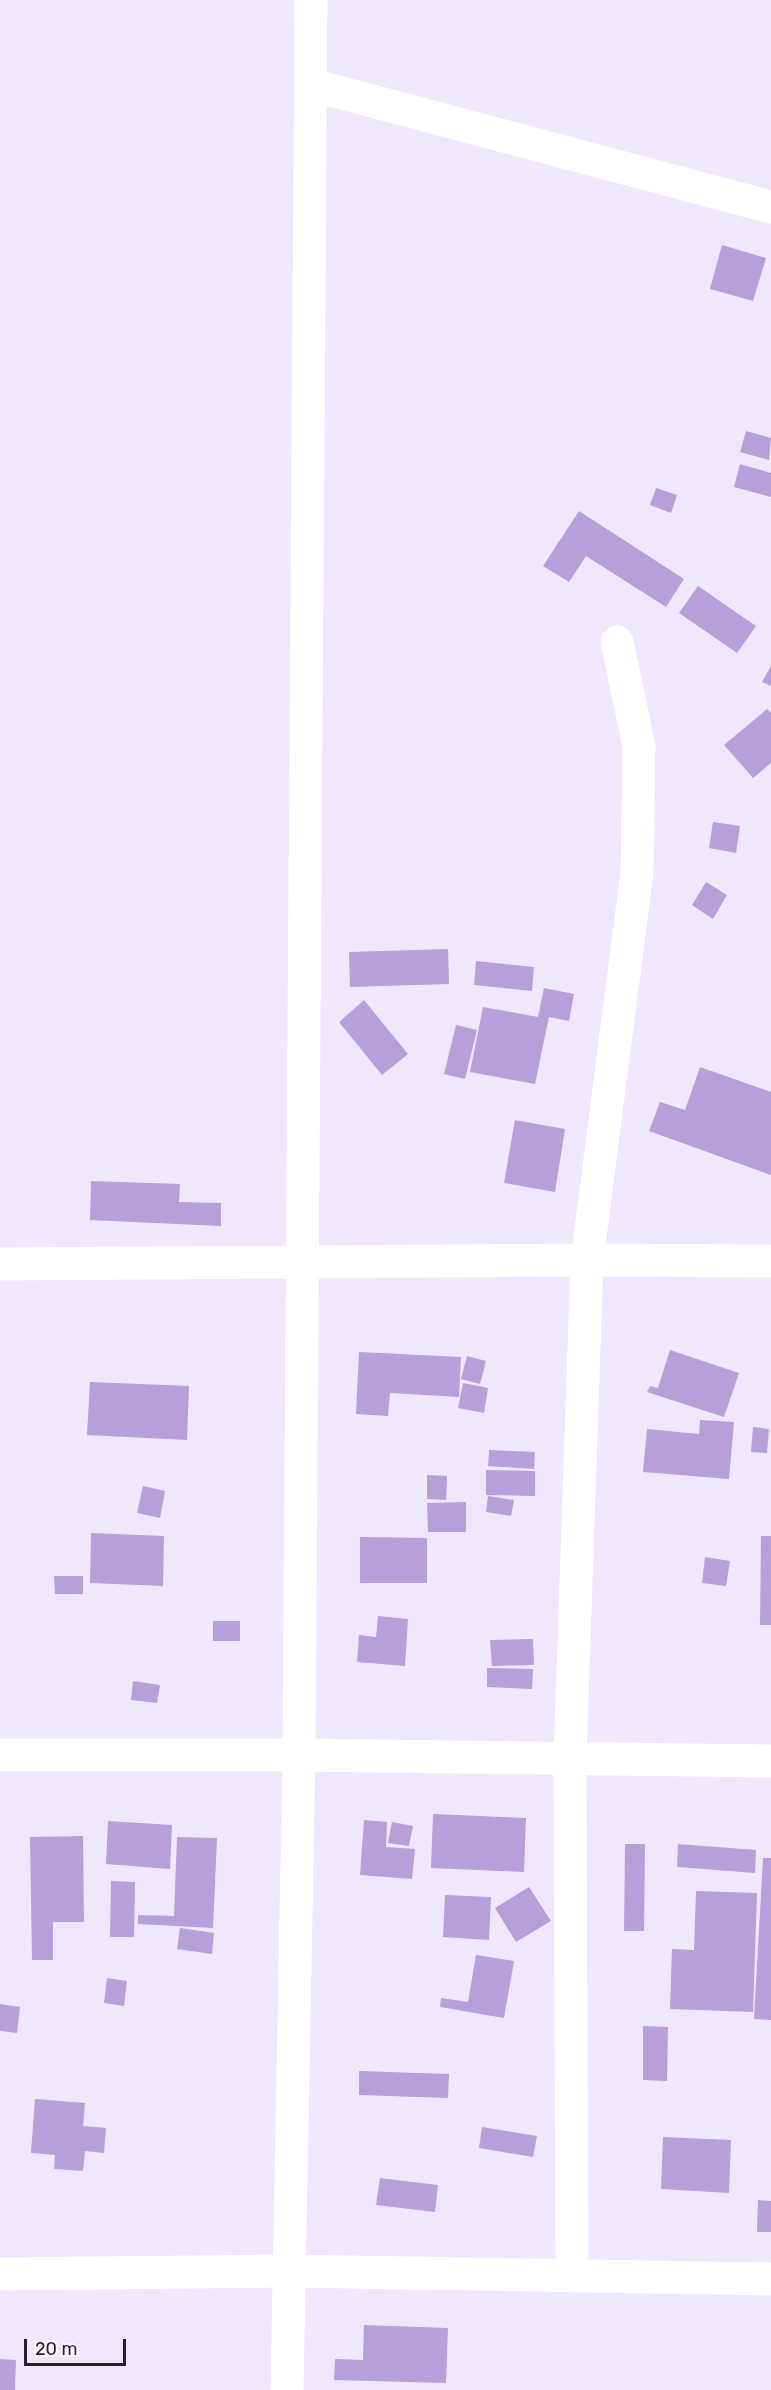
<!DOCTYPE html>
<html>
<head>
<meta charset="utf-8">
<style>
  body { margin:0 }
  #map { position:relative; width:771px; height:2390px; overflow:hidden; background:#efe7fb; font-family:Rubik,sans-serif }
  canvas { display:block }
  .scale { position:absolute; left:24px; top:2339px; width:102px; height:27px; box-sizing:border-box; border:3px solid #241f2b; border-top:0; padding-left:8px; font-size:18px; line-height:21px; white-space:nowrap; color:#241f2b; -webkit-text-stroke:4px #faf7fe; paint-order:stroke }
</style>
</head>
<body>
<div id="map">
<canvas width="771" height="2390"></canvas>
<div class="scale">20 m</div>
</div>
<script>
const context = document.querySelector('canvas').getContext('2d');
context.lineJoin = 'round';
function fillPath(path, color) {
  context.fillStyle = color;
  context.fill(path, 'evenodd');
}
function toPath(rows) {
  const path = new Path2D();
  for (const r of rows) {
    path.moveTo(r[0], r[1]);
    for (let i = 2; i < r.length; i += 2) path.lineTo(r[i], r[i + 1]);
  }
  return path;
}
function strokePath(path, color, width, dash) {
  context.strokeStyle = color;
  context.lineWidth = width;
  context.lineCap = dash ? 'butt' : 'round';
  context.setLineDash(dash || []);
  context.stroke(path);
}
fillPath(toPath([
  [722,245,766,258,753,301,710,289],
  [746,431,771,438,769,460,740,452],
  [740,464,771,473,771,497,734,487],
  [656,488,677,495,671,513,650,505],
  [579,511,684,579,666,607,586,556,569,582,543,566],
  [698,586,756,626,737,653,679,613],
  [771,666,771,686,762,682],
  [767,709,771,713,771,763,753,778,724,745],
  [713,822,740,826,736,853,709,848],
  [706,882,727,895,713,919,692,905],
  [448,949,449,984,350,987,349,952],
  [476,961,534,967,532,991,474,985],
  [544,988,574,994,569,1021,549,1017,535,1084,470,1072,483,1007,538,1017],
  [364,1000,408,1054,382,1075,339,1022],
  [456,1025,477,1030,465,1079,444,1074],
  [700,1067,771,1092,771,1175,649,1131,660,1102,685,1110],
  [515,1120,565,1129,555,1192,504,1183],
  [91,1181,180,1184,179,1202,221,1203,221,1226,90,1220],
  [670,1350,739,1373,724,1417,647,1392,650,1386,658,1388],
  [359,1352,461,1357,459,1397,390,1393,388,1416,356,1414],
  [467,1356,486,1361,480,1384,461,1379],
  [90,1382,189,1386,187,1440,87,1435],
  [463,1383,488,1388,484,1413,458,1408],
  [700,1420,734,1422,729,1479,643,1472,647,1429,699,1434],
  [753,1427,769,1429,767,1453,751,1452],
  [489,1450,535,1452,534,1469,488,1466],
  [486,1470,535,1471,535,1496,486,1495],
  [427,1475,447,1476,446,1500,427,1499],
  [143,1486,165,1491,160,1518,137,1513],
  [488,1496,514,1500,511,1516,486,1512],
  [466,1502,466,1532,428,1532,427,1503],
  [91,1533,164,1536,163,1586,90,1583],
  [761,1536,771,1536,771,1625,760,1625],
  [360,1537,427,1538,427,1583,360,1583],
  [705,1557,730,1561,726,1586,702,1583],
  [54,1576,83,1576,83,1594,55,1594],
  [378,1616,408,1619,405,1666,357,1662,359,1635,376,1637],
  [213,1621,240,1621,240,1641,213,1641],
  [533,1639,534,1665,492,1666,490,1640],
  [487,1668,533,1669,532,1689,487,1687],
  [133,1681,160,1685,157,1703,131,1700],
  [433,1814,526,1818,524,1872,431,1868],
  [364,1820,387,1822,386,1847,415,1849,412,1879,360,1875],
  [108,1821,172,1825,170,1869,106,1864],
  [392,1822,413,1826,409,1846,388,1843],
  [83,1836,84,1922,53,1922,53,1960,32,1960,30,1837],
  [177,1837,217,1838,213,1928,138,1924,138,1915,174,1916],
  [625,1844,645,1844,644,1931,624,1931],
  [678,1844,756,1850,755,1873,677,1867],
  [763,1858,771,1858,771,2020,754,2019],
  [111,1881,135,1882,134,1937,110,1937],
  [529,1887,551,1921,516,1942,495,1908],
  [696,1891,757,1893,753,2012,670,2009,672,1949,694,1950],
  [445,1895,491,1897,489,1940,443,1937],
  [180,1928,214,1933,212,1954,177,1949],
  [476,1955,514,1961,504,2018,440,2007,441,1998,468,2002],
  [107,1978,127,1981,124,2006,104,2003],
  [0,2004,20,2007,17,2033,0,2031],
  [643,2026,668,2027,667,2081,643,2080],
  [359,2071,449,2074,448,2098,359,2095],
  [35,2099,85,2103,83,2126,106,2128,104,2153,85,2151,83,2171,54,2169,55,2155,31,2153],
  [482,2127,537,2136,533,2157,479,2148],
  [663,2137,731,2140,729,2193,661,2189],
  [380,2178,438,2185,435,2212,376,2205],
  [758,2200,771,2201,771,2232,757,2232],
  [364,2325,448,2328,446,2383,334,2380,335,2359,363,2360],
  [0,2359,16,2360,15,2390,0,2390]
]), '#b79fda');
strokePath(toPath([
  [312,85,771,207],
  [0,1264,587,1260,771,1261],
  [0,1755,299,1755,771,1761],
  [0,2274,289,2271,771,2279],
  [572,2275,570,1758,587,1260,637,872,639,746,617,642],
  [287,2390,299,1755,311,0]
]), '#fff', 33);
</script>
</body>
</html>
